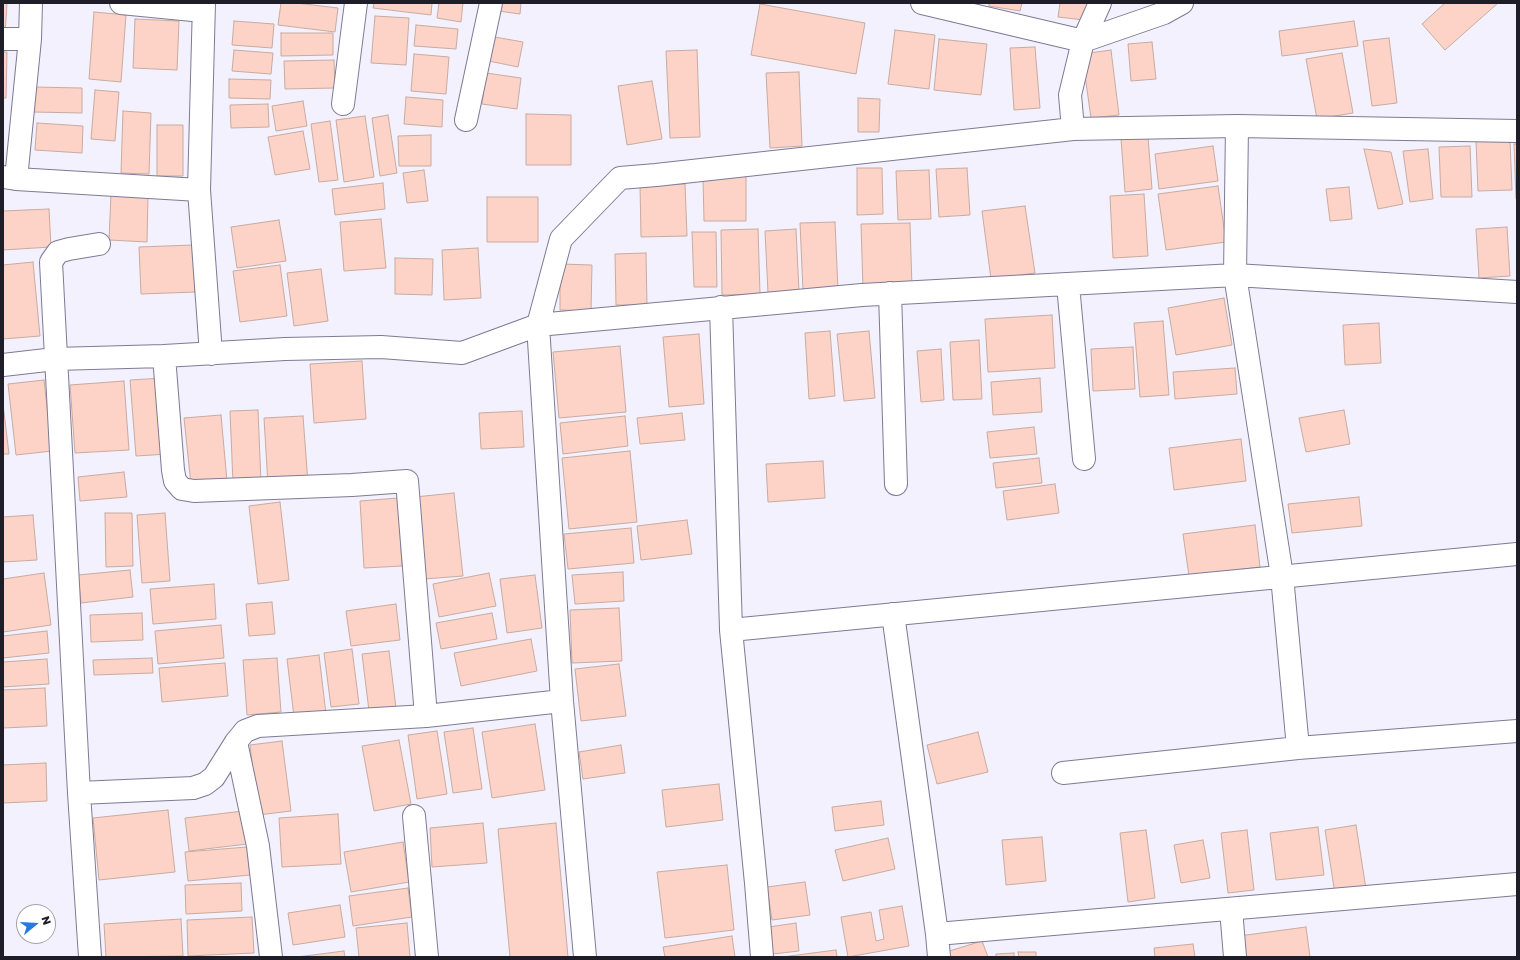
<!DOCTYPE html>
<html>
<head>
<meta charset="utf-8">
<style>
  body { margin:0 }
  #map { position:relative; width:1520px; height:960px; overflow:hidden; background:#f2f1fd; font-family:"Golos Text",sans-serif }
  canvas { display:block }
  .frame { position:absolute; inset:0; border:4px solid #1f1d28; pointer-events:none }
  .north { position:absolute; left:16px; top:904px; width:40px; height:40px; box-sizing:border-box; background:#fff; border:1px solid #a5a5a9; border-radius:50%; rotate:72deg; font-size:11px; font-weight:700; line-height:16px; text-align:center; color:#1f1d28 }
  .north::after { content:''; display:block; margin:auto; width:14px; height:18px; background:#2479e3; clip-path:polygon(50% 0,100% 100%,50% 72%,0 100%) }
</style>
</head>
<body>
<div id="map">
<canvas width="1520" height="960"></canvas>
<div class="frame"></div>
<div class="north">N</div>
</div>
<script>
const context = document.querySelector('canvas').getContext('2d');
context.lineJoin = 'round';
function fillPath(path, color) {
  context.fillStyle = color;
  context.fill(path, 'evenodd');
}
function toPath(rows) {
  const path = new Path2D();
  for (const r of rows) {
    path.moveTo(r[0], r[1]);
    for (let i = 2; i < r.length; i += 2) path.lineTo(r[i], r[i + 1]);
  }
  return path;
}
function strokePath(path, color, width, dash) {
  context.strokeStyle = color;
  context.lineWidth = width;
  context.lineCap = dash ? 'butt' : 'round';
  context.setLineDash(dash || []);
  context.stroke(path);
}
const building = toPath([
  [3,3,7,3,5,35,3,35,3,3],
  [281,3,296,3,338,8,335,32,278,25,281,3],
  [374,3,432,3,431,15,373,8,374,3],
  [439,3,463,3,461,22,437,18,439,3],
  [499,3,521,3,520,14,498,11,499,3],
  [989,3,1022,3,1020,11,989,6,989,3],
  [1060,3,1094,3,1092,21,1058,17,1060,3],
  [1445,3,1498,3,1445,50,1422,24,1445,3],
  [760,4,865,23,856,74,751,55,760,4],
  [94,12,126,15,121,82,89,79,94,12],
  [375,16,409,18,406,65,371,63,375,16],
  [135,19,179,21,177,70,133,68,135,19],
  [234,21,274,24,272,48,232,45,234,21],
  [1354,21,1358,46,1282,56,1279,31,1354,21],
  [416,25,458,29,456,49,414,46,416,25],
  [895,30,935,35,929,89,888,84,895,30],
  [281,33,333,33,333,55,281,56,281,33],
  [489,36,523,42,518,67,484,60,489,36],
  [1389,38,1397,103,1372,106,1363,41,1389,38],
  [939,39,987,44,981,95,934,90,939,39],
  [1152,42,1156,79,1131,81,1128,44,1152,42],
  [1035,47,1040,108,1014,110,1010,48,1035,47],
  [234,50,273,53,271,74,232,71,234,50],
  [697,50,700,137,670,138,666,51,697,50],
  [1111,50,1119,115,1091,118,1082,54,1111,50],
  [3,52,7,52,6,98,3,98,3,52],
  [1342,53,1353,113,1317,119,1306,59,1342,53],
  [414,54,449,57,446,94,411,91,414,54],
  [334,60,335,88,285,89,284,61,334,60],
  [799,72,802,146,770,148,766,73,799,72],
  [486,73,521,78,517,109,482,104,486,73],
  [229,79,271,80,270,99,229,98,229,79],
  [652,81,662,139,627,145,618,86,652,81],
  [33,87,82,88,82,113,33,112,33,87],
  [95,90,119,92,115,141,91,139,95,90],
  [406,97,443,100,442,127,404,124,406,97],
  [858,98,880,99,879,132,858,132,858,98],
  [303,101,307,126,276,131,272,106,303,101],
  [268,104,269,127,231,128,230,105,268,104],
  [123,111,151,113,149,174,121,173,123,111],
  [526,114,571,115,571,165,526,165,526,114],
  [388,115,397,173,380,176,372,118,388,115],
  [365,116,374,177,344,182,336,120,365,116],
  [330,121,338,180,319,182,311,124,330,121],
  [37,123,83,126,82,153,35,150,37,123],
  [157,125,183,125,183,176,157,176,157,125],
  [303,131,310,169,275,175,268,137,303,131],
  [431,135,431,166,399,166,398,136,431,135],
  [1148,137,1152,189,1125,192,1121,139,1148,137],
  [1510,140,1512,190,1478,191,1476,141,1510,140],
  [1514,144,1517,144,1517,199,1516,199,1514,144],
  [1213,146,1218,181,1159,189,1155,154,1213,146],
  [1470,146,1472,197,1441,197,1439,147,1470,146],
  [1364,149,1391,152,1403,204,1378,209,1364,149],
  [1428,149,1433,199,1410,202,1403,151,1428,149],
  [857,168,882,168,883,214,857,215,857,168],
  [967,168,970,215,939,217,936,169,967,168],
  [424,170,428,201,407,203,403,173,424,170],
  [929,170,931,219,898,220,896,171,929,170],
  [746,176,746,221,704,221,703,177,746,176],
  [383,183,385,209,335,215,332,189,383,183],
  [685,184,687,236,641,237,640,185,685,184],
  [1218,186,1226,242,1166,250,1158,194,1218,186],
  [1349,187,1352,219,1330,221,1326,189,1349,187],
  [111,194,148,196,147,242,109,240,111,194],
  [1144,194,1148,256,1113,258,1110,196,1144,194],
  [487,197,538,197,538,242,487,242,487,197],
  [1025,206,1035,273,991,279,982,211,1025,206],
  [49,209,51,247,3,250,3,211,49,209],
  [381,219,386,268,344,271,340,222,381,219],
  [279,220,286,261,237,268,231,227,279,220],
  [835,222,838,290,803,291,800,223,835,222],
  [910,223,912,288,863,289,861,224,910,223],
  [1507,227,1510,276,1479,278,1476,229,1507,227],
  [758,229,760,294,722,295,721,230,758,229],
  [796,229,799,292,768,293,765,231,796,229],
  [692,232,716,232,717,287,694,287,692,232],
  [193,245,195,292,141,294,139,247,193,245],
  [478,248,481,298,444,300,442,250,478,248],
  [646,253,647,305,616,305,615,254,646,253],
  [395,258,433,259,432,295,395,294,395,258],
  [33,262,40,336,3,339,3,265,33,262],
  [560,264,592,265,591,311,560,310,560,264],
  [280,265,287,316,240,322,233,271,280,265],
  [321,269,328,321,294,326,287,273,321,269],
  [1224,298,1232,345,1176,355,1168,308,1224,298],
  [1052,315,1055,368,988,372,985,319,1052,315],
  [1163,321,1169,395,1140,397,1134,323,1163,321],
  [1379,323,1381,363,1345,365,1343,325,1379,323],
  [830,331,835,396,809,399,805,333,830,331],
  [869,331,875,398,844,401,837,334,869,331],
  [699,334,704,404,669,407,663,337,699,334],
  [979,340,982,399,953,400,950,342,979,340],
  [620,346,626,412,559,418,553,352,620,346],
  [1133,347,1135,389,1093,391,1091,349,1133,347],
  [941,349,944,400,921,402,917,351,941,349],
  [362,361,366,419,314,423,310,364,362,361],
  [1235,368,1237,394,1175,399,1173,372,1235,368],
  [163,378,168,454,136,456,130,380,163,378],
  [1040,378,1042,412,993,415,991,382,1040,378],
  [44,380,52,451,16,455,8,384,44,380],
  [124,381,129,450,75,453,70,385,124,381],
  [3,404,9,454,3,454,3,404],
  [258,410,261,482,233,483,230,411,258,410],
  [1344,410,1350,444,1306,452,1299,418,1344,410],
  [522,411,524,447,481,449,479,413,522,411],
  [682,413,685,440,640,444,637,418,682,413],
  [221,415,227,481,191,485,184,418,221,415],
  [303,416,308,483,268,485,264,418,303,416],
  [625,416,628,446,563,454,560,423,625,416],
  [1034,427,1037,454,990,458,987,432,1034,427],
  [1241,439,1246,481,1174,490,1169,448,1241,439],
  [630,451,637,522,569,529,562,458,630,451],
  [1039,458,1042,483,996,488,993,463,1039,458],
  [823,461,825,498,768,502,766,464,823,461],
  [124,472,127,497,80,501,78,477,124,472],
  [1055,484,1059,513,1007,520,1003,491,1055,484],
  [454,493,463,576,424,579,415,497,454,493],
  [1359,497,1362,526,1292,533,1288,504,1359,497],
  [398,498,402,566,364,568,360,501,398,498],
  [280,502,289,580,258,584,249,506,280,502],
  [105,513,132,513,133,566,106,567,105,513],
  [165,513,170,581,142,583,137,515,165,513],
  [33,515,37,560,3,562,3,517,33,515],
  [687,520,692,554,641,560,637,526,687,520],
  [1255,525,1260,567,1189,576,1183,534,1255,525],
  [631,528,634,563,568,569,564,534,631,528],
  [130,570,133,597,81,603,78,575,130,570],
  [623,572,624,601,575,604,572,575,623,572],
  [44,573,51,625,3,632,3,579,44,573],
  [489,573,496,606,439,617,433,584,489,573],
  [535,575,542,628,507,633,500,579,535,575],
  [214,584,216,619,153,624,150,589,214,584],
  [272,602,275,634,249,636,246,604,272,602],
  [396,604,400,640,351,646,346,611,396,604],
  [619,608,622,661,572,663,570,610,619,608],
  [142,613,143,640,91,642,90,615,142,613],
  [492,613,497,639,441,649,436,623,492,613],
  [221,625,224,658,158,664,155,631,221,625],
  [47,631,49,653,3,658,3,636,47,631],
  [531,639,537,671,461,686,454,653,531,639],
  [352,649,359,704,331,707,324,653,352,649],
  [389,651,396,708,369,711,362,654,389,651],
  [319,655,326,714,294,717,287,659,319,655],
  [152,658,153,673,94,675,93,660,152,658],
  [277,658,281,712,247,715,243,660,277,658],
  [47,659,49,684,3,687,3,662,47,659],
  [225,663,228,696,162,702,159,668,225,663],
  [619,664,626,716,581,721,575,669,619,664],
  [45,688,47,726,3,728,3,690,45,688],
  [535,724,545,790,492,798,482,732,535,724],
  [473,728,482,789,453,793,444,732,473,728],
  [437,731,447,794,417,799,408,735,437,731],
  [978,732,988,772,937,784,927,745,978,732],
  [399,740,411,804,374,811,362,746,399,740],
  [282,741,291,811,258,815,250,745,282,741],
  [621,745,625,773,583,779,579,752,621,745],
  [46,763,47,801,3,803,3,765,46,763],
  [719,784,723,820,666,827,662,790,719,784],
  [881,801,884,825,835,831,832,807,881,801],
  [168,810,175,872,99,880,93,818,168,810],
  [243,811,247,844,189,851,185,818,243,811],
  [338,814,341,864,282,867,279,818,338,814],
  [483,823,487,863,432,867,430,828,483,823],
  [556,823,568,957,510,957,498,829,556,823],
  [1356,825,1366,889,1335,894,1325,830,1356,825],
  [1318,827,1324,875,1276,880,1270,833,1318,827],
  [1146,830,1155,898,1128,902,1120,833,1146,830],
  [1247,830,1254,890,1228,893,1221,833,1247,830],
  [1042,837,1046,881,1006,885,1002,840,1042,837],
  [888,838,895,869,843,881,835,850,888,838],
  [1203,840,1210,878,1181,883,1174,845,1203,840],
  [403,842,409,882,351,892,344,852,403,842],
  [247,847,250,875,188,881,185,852,247,847],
  [727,865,734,930,665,938,657,872,727,865],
  [805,882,810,915,772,920,767,887,805,882],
  [241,883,242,911,186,914,185,885,241,883],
  [408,888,412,917,353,926,349,896,408,888],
  [340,905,345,937,293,945,288,913,340,905],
  [902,906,909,946,848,957,841,917,871,912,876,941,884,939,879,910,902,906],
  [252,917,254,953,188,956,187,920,252,917],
  [181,919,183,956,106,957,104,924,181,919],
  [407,923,410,957,359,957,356,928,407,923],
  [796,923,799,951,773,954,769,927,796,923],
  [1306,927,1310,957,1242,957,1239,936,1306,927],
  [732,936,735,957,665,957,663,947,732,936],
  [982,941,988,957,948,957,946,952,982,941],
  [1193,944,1195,957,1155,957,1154,948,1193,944],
  [836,950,837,957,782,957,836,950],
  [344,951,345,957,297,957,344,951],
  [1018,952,1036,952,1036,957,1019,957,1018,952],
  [1014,953,1014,957,996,957,996,954,1014,953]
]);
fillPath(building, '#fcd3c6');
strokePath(building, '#c9aaa0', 1);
const minor = toPath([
  [121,3,203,11],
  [204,3,199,190,211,354],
  [922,3,1083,41,1164,13,1182,3],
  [3,39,30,39],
  [343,104,356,3],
  [466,120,491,3],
  [1237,126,1517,131],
  [1073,129,1070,95,1083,41,1100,3],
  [3,177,16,179,199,190],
  [16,179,30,39,31,3],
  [1068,285,1084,459],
  [890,293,896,484],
  [721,307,731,630,756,883,762,957],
  [164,356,173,470,175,481,182,489,194,491,352,485,407,481,426,716],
  [3,365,55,359,164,356,285,349,381,347,462,353,538,325,862,295,1235,275,1517,292],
  [893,614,937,934],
  [731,630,1517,554],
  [236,742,258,846,271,957],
  [1063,773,1298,748,1517,731],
  [79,793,193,788,205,784,214,777,236,742,245,731,258,726,426,716,562,701],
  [414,816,427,957],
  [1231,909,1235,957],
  [90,957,79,793,51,262,58,252,69,249,99,244],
  [585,957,562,701,538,325,561,239,620,178,656,175,1073,129,1237,126,1235,275,1282,576,1298,748],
  [939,957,937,934,1517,884]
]);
strokePath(minor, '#7e7a94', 24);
strokePath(minor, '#fff', 22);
</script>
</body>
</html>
